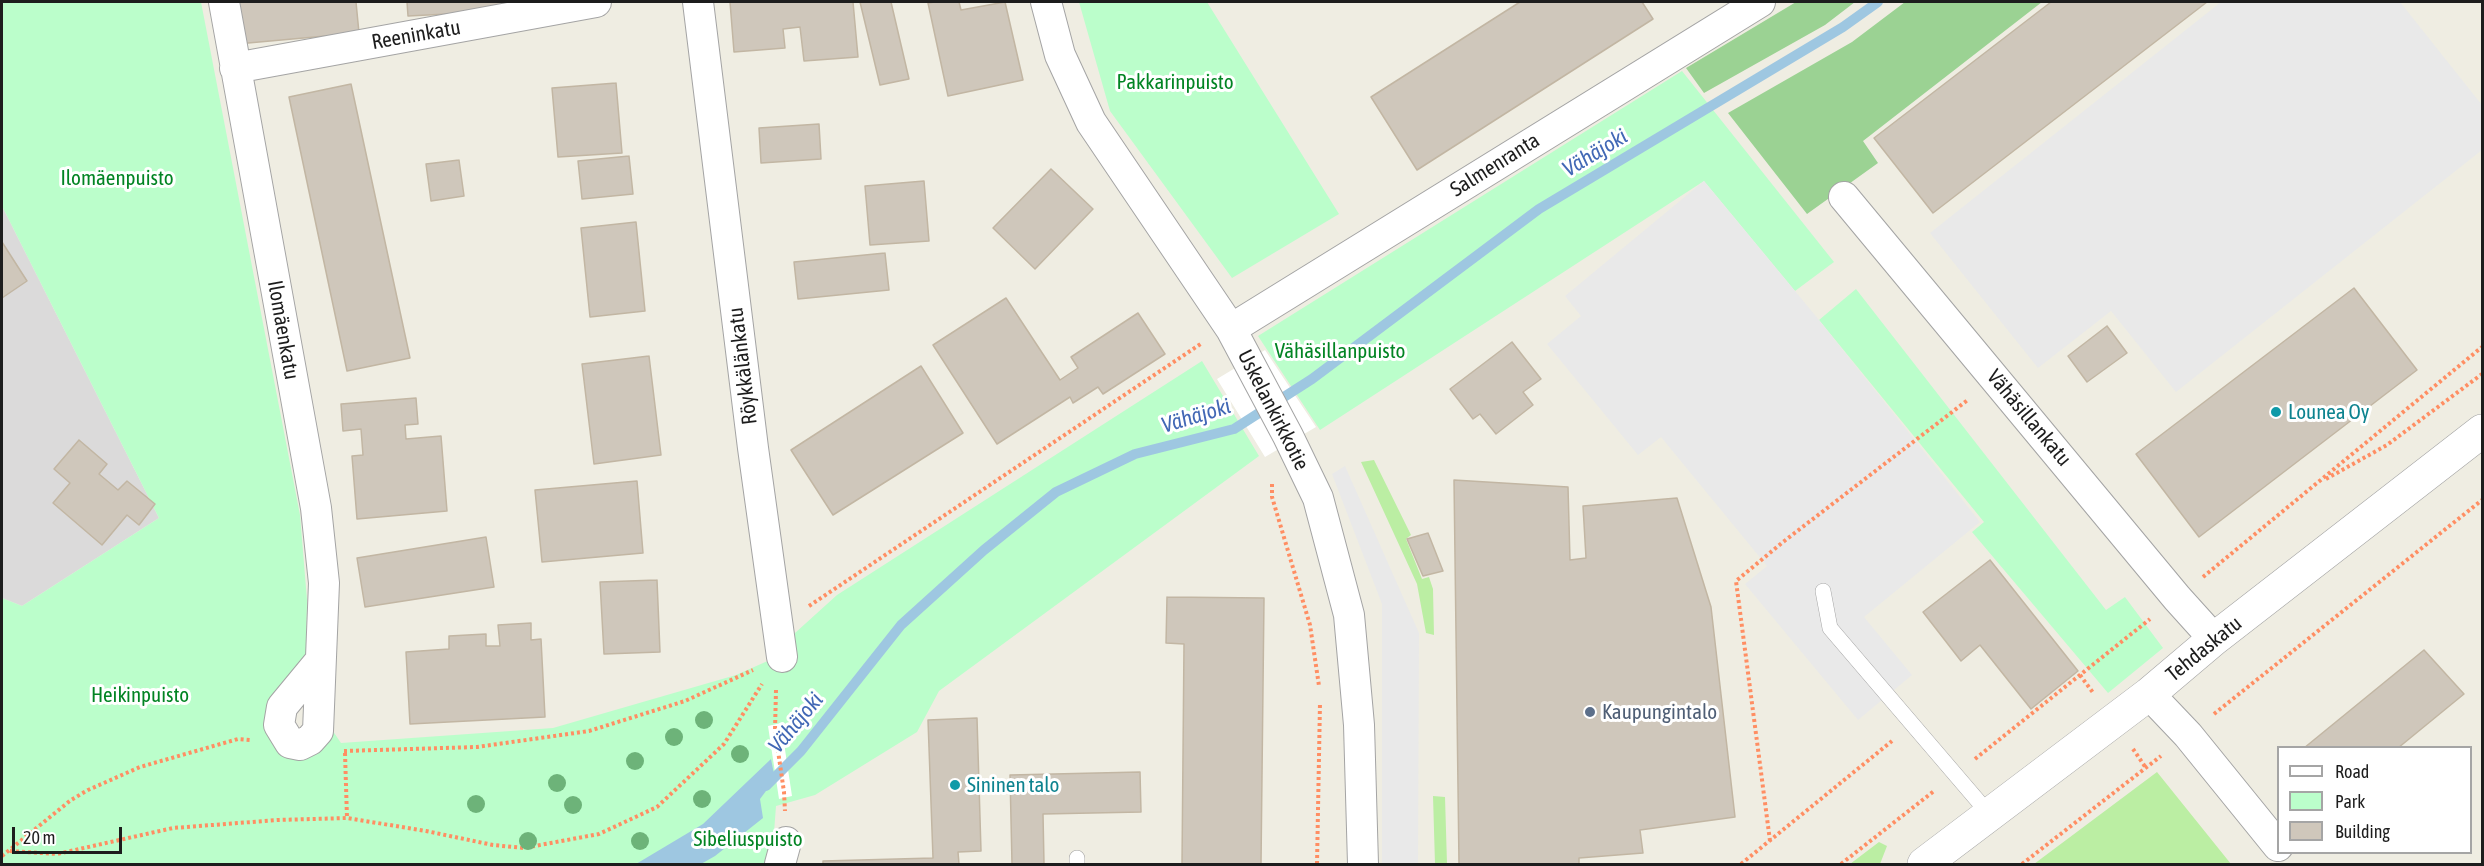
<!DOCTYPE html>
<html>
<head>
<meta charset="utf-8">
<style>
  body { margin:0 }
  #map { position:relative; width:2484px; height:866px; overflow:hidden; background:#efede2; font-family:"Asap Condensed",sans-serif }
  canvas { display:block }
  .frame { position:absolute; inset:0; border:3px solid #1d1d1d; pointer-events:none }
  .legend { position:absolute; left:2277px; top:746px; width:195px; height:108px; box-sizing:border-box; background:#fff; border:2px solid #a5a5a5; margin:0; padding:8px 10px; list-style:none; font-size:18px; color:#1d1d1d }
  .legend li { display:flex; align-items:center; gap:12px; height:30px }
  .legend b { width:30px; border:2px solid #a5a5a5 }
  .scale { position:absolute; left:12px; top:827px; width:110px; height:27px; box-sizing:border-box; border:3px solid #1d1d1d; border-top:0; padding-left:8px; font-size:18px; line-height:21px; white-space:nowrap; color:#1d1d1d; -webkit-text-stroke:4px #fff; paint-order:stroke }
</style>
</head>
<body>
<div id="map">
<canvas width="2484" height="866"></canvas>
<div class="frame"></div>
<ul class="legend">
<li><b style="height:8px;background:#fff"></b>Road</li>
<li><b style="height:16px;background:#bbfecb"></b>Park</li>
<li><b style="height:16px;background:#cfc7bb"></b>Building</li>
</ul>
<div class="scale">20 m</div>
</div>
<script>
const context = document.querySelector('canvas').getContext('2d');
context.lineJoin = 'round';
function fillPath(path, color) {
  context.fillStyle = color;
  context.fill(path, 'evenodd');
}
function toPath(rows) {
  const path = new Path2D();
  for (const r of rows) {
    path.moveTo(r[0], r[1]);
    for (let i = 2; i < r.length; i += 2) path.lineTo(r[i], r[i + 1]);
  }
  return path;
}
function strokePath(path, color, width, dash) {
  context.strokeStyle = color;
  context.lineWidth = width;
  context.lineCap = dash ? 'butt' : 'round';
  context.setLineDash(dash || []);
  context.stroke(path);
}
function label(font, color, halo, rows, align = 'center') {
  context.font = font + ' "Asap Condensed",sans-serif';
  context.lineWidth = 6;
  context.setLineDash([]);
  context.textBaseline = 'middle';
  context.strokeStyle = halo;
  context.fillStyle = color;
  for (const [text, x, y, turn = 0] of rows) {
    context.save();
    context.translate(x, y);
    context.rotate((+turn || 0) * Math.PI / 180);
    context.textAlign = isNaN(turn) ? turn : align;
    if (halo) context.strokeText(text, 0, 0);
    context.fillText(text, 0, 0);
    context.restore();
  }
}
fillPath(toPath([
  [2,206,159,518,22,606,2,598]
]), '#dbdada');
fillPath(toPath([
  [1374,460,1411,535,1406,539,1422,579,1429,577,1433,589,1434,635,1426,633,1417,584,1361,462],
  [2157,772,2231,864,2034,864],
  [1433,796,1445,797,1447,864,1435,864],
  [1879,842,1887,846,1880,864,1850,864]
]), '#bbeea3');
fillPath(toPath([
  [1796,2,1855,2,1825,25,1704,93,1686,68],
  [1905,2,2042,2,1863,141,1878,163,1807,214,1728,113,1852,42]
]), '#9bd293');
fillPath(toPath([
  [2,2,201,2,300,515,307,600,306,657,283,740,324,718,341,743,553,728,736,675,788,652,795,633,837,595,1202,361,1259,456,939,691,917,732,815,795,776,806,773,846,766,864,2,864,2,598,22,606,159,518,2,206],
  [1079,2,1207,2,1339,214,1232,278,1110,111],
  [1682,71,1834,262,1795,291,1704,181,1320,430,1258,336],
  [1856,289,2106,610,2125,597,2163,648,2108,693,1972,532,1984,522,1819,320]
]), '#bbfecb');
fillPath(toPath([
  [2221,2,2400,2,2482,105,2482,150,2176,392,2111,311,2038,368,1930,233],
  [1704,181,1819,320,1980,522,1864,617,1912,675,1858,720,1745,584,1767,566,1661,437,1638,455,1547,344,1581,316,1565,296],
  [1345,466,1419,633,1418,864,1382,864,1382,604,1332,474]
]), '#e9e9e9');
fillPath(toPath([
  [771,759,775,779,760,799,763,818,715,856,701,864,636,864,703,824]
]), '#9ec7e1');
fillPath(toPath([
  [1265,350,1316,427,1265,457,1217,379],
  [781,723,792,796,779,799,768,726]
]), '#fff');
strokePath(toPath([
  [766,786,801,751,901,625,984,550,1056,492,1135,454,1234,429,1312,379,1539,209,1843,27,1878,2]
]), '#9ec7e1', 10);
const building = toPath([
  [233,2,356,2,359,33,237,44,233,2],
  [407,2,506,2,506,11,408,16,407,2],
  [730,2,853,2,858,57,804,61,800,27,783,29,785,48,734,52,730,2],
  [860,2,891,2,909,79,880,85,860,2],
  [935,2,959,2,961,10,1005,2,1023,80,948,96,928,3,935,2],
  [1520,2,1642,2,1653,19,1417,170,1371,97,1520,2],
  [2051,2,2207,2,1933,213,1874,138,2051,2],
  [616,83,622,153,558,157,552,88,616,83],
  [351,84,410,358,347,371,289,97,351,84],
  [819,124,821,159,761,163,759,128,819,124],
  [629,156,633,194,582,199,578,161,629,156],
  [459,160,464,196,431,201,426,164,459,160],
  [1051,169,1093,209,1035,269,993,228,1051,169],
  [924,181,929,241,870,245,865,186,924,181],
  [636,222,645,311,590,317,581,228,636,222],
  [2,242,27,281,2,298,2,242],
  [885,253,889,290,798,299,794,262,885,253],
  [2354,288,2417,370,2199,537,2136,454,2354,288],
  [1006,298,1060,380,1078,368,1071,357,1138,313,1165,354,1103,394,1098,387,1073,403,1070,397,997,444,933,345,1006,298],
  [2107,326,2127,353,2087,382,2068,356,2107,326],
  [1512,342,1541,379,1523,392,1533,405,1496,434,1480,414,1473,419,1450,389,1512,342],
  [649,356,661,455,594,464,582,364,649,356],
  [921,366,963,433,833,515,791,450,921,366],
  [416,398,418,424,405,425,406,439,441,436,447,511,357,519,352,456,363,455,361,429,343,431,341,404,416,398],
  [79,440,107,464,99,474,118,490,127,481,155,504,139,525,127,515,102,545,53,503,70,483,54,469,79,440],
  [1454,480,1568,487,1570,560,1586,558,1583,506,1677,498,1711,607,1735,817,1640,830,1643,853,1579,858,1579,864,1459,864,1454,480],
  [637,481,643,553,542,562,535,490,637,481],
  [1428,533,1443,571,1423,576,1407,539,1428,533],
  [486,537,494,587,365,607,357,558,486,537],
  [1990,560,2078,671,2031,709,1980,645,1961,661,1923,612,1990,560],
  [657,580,660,652,604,654,600,582,657,580],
  [1167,597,1264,598,1261,864,1182,864,1184,644,1166,643,1167,597],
  [531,623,531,640,541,639,545,717,410,724,406,652,449,649,449,636,486,634,486,646,500,646,498,625,531,623],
  [2424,650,2464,694,2398,748,2304,748,2424,650],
  [977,718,981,851,958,852,959,864,823,864,823,861,933,858,928,720,977,718],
  [1140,772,1141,812,1043,814,1044,864,1012,864,1010,775,1140,772]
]);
fillPath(building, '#cfc7bb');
strokePath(building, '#c2b6a3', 1.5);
const service = toPath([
  [1823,591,1830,628,1990,815],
  [1077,858,1077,864]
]);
const minor = toPath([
  [224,2,316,508,324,583,318,731,310,740,300,745,290,743,279,725,282,707,320,661],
  [698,2,753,448,782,657],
  [1046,2,1060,55,1091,122,1231,329,1288,436,1318,498,1349,615,1359,725,1363,864],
  [235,68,596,2],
  [1844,197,2177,598,2214,639],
  [1231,329,1760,2],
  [2149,694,2188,735,2278,846],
  [780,864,786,842]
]);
const tertiary = toPath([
  [1924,864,2149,694,2214,639,2482,431]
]);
strokePath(service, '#a4a4a4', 16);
strokePath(minor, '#a4a4a4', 32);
strokePath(tertiary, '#a4a4a4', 34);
strokePath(toPath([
  [2326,479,2387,445,2482,374],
  [1272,484,1272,497,1310,625,1319,686],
  [2203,577,2482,347],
  [809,606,1202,343],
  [2080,675,2094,694],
  [776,690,775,730,784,792,785,811],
  [2214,714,2482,500],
  [2133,749,2146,768],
  [344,751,477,747,589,731,685,701,753,670],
  [345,753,347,818],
  [1975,759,2150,619],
  [1770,841,1736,581,1783,542,1969,399],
  [10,851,57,854,173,828,278,820,347,818,426,831,493,845,524,848,599,834,657,807,724,744,762,684],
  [2,856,71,800,88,790,140,767,238,739,250,740],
  [1317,864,1320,703],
  [1741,864,1892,741],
  [1841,864,1934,791],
  [2022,864,2161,756]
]), '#ff8e63', 4, [3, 3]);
strokePath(service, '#fff', 15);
strokePath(minor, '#fff', 30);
strokePath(tertiary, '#fff', 33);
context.fillStyle = '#6db379';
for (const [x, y] of [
  [704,720],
  [674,737],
  [740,754],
  [635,761],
  [557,783],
  [702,799],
  [476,804],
  [573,805],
  [528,841],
  [640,841]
]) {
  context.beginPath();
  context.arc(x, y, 9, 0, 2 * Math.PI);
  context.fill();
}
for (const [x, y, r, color] of [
  [2276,412,6,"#0f9aa8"],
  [1590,712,6,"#5c6f8a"],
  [955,785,6,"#0f9aa8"]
]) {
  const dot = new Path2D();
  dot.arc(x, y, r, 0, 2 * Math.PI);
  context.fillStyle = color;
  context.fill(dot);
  strokePath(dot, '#fff', 2);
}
label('21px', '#1d1d1d', '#fff', [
  ["Reeninkatu",416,35,-10],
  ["Salmenranta",1495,165,-32],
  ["Ilomäenkatu",283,330,80],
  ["Röykkälänkatu",743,366,-97],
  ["Uskelankirkkotie",1273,410,63],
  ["Vähäsillankatu",2029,418,50],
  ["Tehdaskatu",2204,649,-39]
]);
label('21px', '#028423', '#fff', [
  ["Pakkarinpuisto",1175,82],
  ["Ilomäenpuisto",117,178],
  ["Vähäsillanpuisto",1340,351],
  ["Heikinpuisto",140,695],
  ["Sibeliuspuisto",748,839]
]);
label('21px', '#0d838f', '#fff', [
  ["Lounea Oy",2288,412],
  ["Sininen talo",967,785]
], 'left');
label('21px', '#4e5e75', '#fff', [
  ["Kaupungintalo",1602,712]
], 'left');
label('italic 22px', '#4268b5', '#fff', [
  ["Vähäjoki",1595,153,-31],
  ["Vähäjoki",1196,416,-17],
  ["Vähäjoki",796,723,-50]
]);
</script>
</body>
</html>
